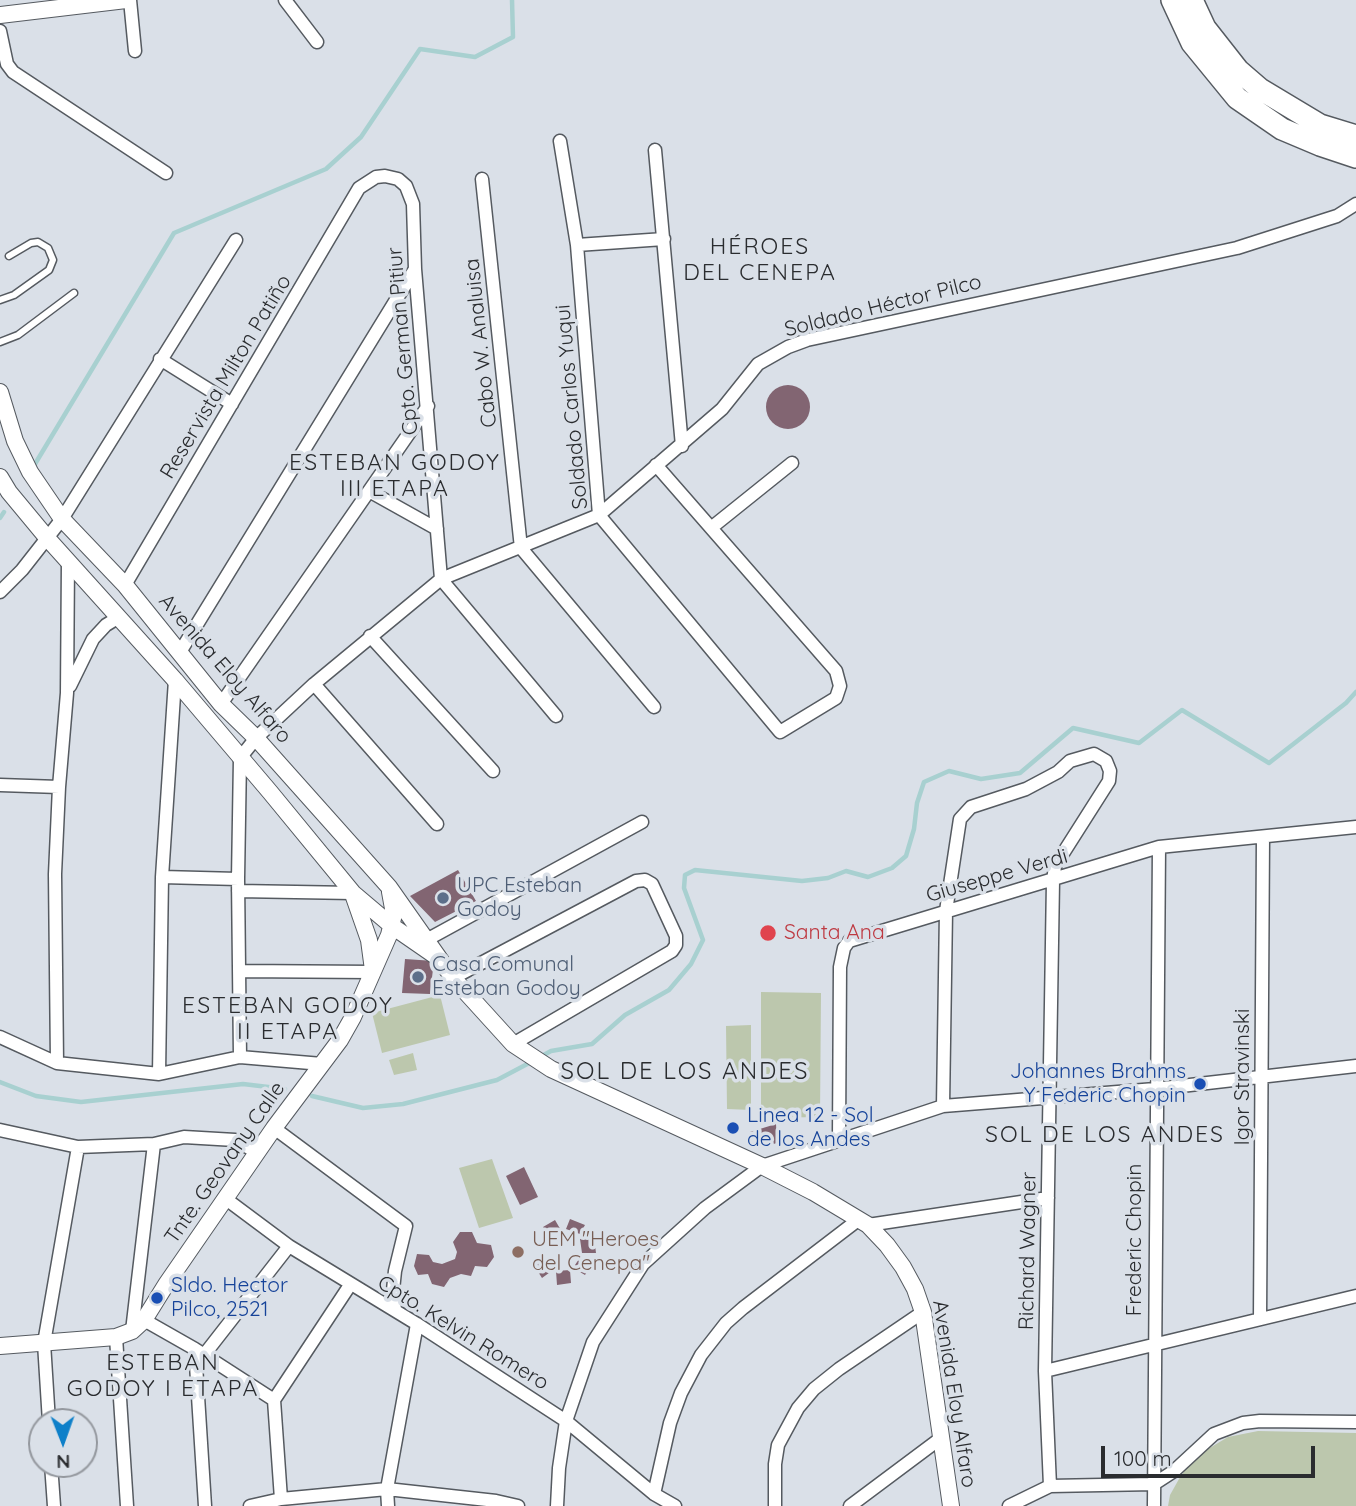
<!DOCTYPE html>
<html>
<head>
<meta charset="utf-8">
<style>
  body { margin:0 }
  #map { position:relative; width:1356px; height:1506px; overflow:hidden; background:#dae0e8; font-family:Quicksand,sans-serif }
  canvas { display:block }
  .north { position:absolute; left:28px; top:1408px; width:70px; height:70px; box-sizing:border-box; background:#dae0e8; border:2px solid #94989e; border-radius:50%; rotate:179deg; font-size:19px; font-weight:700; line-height:28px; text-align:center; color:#2a2c2f }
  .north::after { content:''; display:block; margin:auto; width:24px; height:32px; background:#0e80c9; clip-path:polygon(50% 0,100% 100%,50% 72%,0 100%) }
  .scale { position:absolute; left:1101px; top:1446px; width:214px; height:32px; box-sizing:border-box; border:4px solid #2a2c2f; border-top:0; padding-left:9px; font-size:21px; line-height:24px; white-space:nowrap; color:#2a2c2f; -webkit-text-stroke:5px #dae0e8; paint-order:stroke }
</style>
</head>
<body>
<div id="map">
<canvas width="1356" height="1506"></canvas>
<div class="north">N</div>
<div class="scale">100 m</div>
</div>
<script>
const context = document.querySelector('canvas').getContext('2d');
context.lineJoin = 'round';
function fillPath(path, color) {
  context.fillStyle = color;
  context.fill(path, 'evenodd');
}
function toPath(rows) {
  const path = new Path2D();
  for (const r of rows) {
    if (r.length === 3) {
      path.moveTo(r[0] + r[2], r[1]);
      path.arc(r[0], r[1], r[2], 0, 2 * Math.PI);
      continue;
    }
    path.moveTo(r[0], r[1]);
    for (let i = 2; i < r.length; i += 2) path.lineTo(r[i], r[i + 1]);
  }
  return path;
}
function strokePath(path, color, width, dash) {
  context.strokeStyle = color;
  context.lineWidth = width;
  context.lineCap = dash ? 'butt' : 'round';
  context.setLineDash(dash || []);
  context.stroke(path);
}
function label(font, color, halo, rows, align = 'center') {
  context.font = font + ' Quicksand,sans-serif';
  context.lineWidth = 7;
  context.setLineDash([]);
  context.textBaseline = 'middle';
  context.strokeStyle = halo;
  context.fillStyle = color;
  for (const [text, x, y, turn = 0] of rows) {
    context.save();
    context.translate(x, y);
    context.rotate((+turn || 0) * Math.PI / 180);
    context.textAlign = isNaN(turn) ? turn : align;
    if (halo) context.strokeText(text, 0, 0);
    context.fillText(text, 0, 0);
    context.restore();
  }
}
fillPath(toPath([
  [761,992,821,993,820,1117,761,1118],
  [440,995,450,1035,382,1053,372,1013],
  [751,1025,751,1110,727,1109,726,1026],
  [413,1053,417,1070,394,1075,389,1060],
  [492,1159,513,1218,479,1228,459,1168],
  [1258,1431,1356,1433,1356,1506,1168,1506,1170,1495,1179,1479,1189,1464,1203,1452,1228,1437]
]), '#bcc7ad');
strokePath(toPath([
  [35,464,174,233,326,169,361,137,420,49,475,57,513,37,512,0],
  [0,518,4,512],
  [540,1057,551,1051,592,1044,625,1015,669,990,691,964,703,940,684,888,685,875,695,870,802,881,828,878,846,871,868,877,892,868,906,856,914,829,917,803,924,782,949,771,981,779,1020,773,1073,728,1139,743,1182,710,1269,763,1346,703,1356,692],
  [0,1082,36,1096,81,1102,243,1084,285,1089],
  [312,1096,363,1108,403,1104,497,1080,533,1061]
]), '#a8d0d0', 4.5);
fillPath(toPath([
  [788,407,22],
  [458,870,476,901,435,922,410,896],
  [405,959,434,961,430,994,402,993],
  [776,1124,777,1143,763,1147,750,1132],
  [524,1167,538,1197,520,1205,506,1176],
  [570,1219,585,1225,580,1234,566,1229],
  [555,1220,562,1232,550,1239,543,1227],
  [460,1232,472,1232,477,1243,491,1245,494,1257,487,1267,475,1266,471,1276,461,1274,450,1278,444,1287,432,1284,428,1274,418,1275,414,1266,417,1254,429,1255,433,1262,442,1264,455,1259,457,1252,453,1242],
  [594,1237,596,1253,582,1253,580,1239],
  [581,1256,593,1262,585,1275,573,1268],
  [542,1257,553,1270,542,1278,533,1264],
  [570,1270,571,1283,557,1285,556,1271]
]), '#826572');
const service = toPath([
  [0,300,14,295,49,270,53,260,48,248,38,242,31,243,9,256],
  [0,342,18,335,74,293]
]);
const minor = toPath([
  [130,0,135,51],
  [285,0,317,42],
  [0,31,7,64,13,72,166,173],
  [560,141,577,245,599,515,780,732,836,698,840,686,836,671,656,465],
  [655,150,682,446],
  [482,179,521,548,654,707],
  [577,245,664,239],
  [160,359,232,404],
  [369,491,437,529],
  [711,528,792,463],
  [125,585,359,188,376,177,385,176,398,179,406,186,413,204,415,269,441,579,556,716],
  [0,592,22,570,62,519,236,240],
  [370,636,493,771],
  [180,652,415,269],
  [314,684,437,824],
  [70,686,93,639,106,625,119,617],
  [221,704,428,406],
  [0,785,59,787],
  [162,877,238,879],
  [238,891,353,893],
  [419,944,642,822],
  [239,971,373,972],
  [453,978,636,881,645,880,652,884,676,936,676,945,672,951,513,1044],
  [0,1037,57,1063,159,1074,240,1057,322,1064],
  [240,1057,238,879,240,758,256,738,314,684,441,579,599,515,722,409,758,364,788,347,807,340,1237,248,1337,216,1356,204],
  [57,1063,55,874,59,787,67,693,68,560],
  [159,1074,162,877,175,680],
  [943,1106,946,911,960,819,971,807,1026,789,1058,772,1070,761,1094,754,1106,761,1110,771,1109,781,1055,866,1053,881,1045,1371,1050,1486],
  [274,1128,406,1226,395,1271,393,1290,395,1310],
  [0,1130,78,1147,154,1144,184,1137,235,1140,258,1153],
  [839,1139,840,967,844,948,849,941,1159,847,1356,827],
  [226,1199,289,1246,417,1324,566,1421,654,1494,675,1506],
  [868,1225,1048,1198],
  [1260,1318,1263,837],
  [144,1320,195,1349,274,1400],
  [132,1331,154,1144],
  [116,1337,127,1506],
  [195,1349,205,1506],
  [204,1355,289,1246],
  [1045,1371,1356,1296],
  [49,1422,44,1343,78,1147],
  [51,1464,54,1506],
  [654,1494,670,1423,681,1393,701,1355,726,1323,743,1308,858,1220],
  [281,1499,274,1400,350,1285],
  [250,1506,281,1499,387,1489,496,1501,518,1506],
  [388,1506,387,1489,417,1324],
  [557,1506,559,1468,566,1421,593,1342,643,1264,705,1208,762,1166,943,1106,1155,1089,1356,1066],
  [775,1506,775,1464,778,1445,798,1408,814,1389,839,1369,923,1312],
  [850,1506,941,1438],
  [1009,1506,1050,1486,1154,1484,1174,1471,1214,1434,1243,1423,1260,1421,1356,1422],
  [1154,1506,1159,847]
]);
const tertiary = toPath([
  [0,15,126,0],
  [0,392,15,441,30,472,62,519,125,585,221,704,256,738,389,887,453,978,513,1044,551,1069,762,1166,813,1192,868,1225,887,1245,903,1267,915,1289,923,1312,951,1506],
  [0,477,9,492,48,539,175,680,270,792,353,893,392,926,434,955],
  [354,897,369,940,373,970],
  [0,1346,116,1337,132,1331,144,1320,167,1283,274,1128,340,1040,353,1017,389,935,394,914,390,892]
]);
const trunk = toPath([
  [1172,0,1192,43,1237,98,1282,129,1320,145,1356,157],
  [1192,0,1205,28,1238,70,1260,89,1320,125,1356,136]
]);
strokePath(service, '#555a60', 9);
strokePath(minor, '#555a60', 15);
strokePath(tertiary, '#555a60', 18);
strokePath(trunk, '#555a60', 24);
strokePath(service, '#fff', 6);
strokePath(minor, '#fff', 12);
strokePath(tertiary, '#fff', 16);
strokePath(trunk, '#fff', 21);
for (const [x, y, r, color] of [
  [443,898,7,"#5c6f8a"],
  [768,933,9,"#e0444e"],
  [418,977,7,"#5c6f8a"],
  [1200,1084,7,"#1a4fb4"],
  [733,1128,7,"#1a4fb4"],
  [518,1252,7,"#8d6e63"],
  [157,1298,7,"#1a4fb4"]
]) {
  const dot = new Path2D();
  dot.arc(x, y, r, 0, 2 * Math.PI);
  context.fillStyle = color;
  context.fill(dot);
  strokePath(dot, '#dae0e8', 2.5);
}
label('21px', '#2a2c2f', '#dae0e8', [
  ["Soldado Héctor Pilco",883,306,-14],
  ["Cpto. German Pitiur",403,341,-95],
  ["Cabo W. Analuisa",481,343,-96],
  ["Reservista Milton Patiño",226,377,-59],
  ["Soldado Carlos Yuqui",572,407,-95],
  ["Avenida Eloy Alfaro",225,669,49],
  ["Giuseppe Verdi",997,876,-16],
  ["Igor Stravinski",1243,1077,-90],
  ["Tnte. Geovany Calle",225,1163,-55],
  ["Frederic Chopin",1135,1240,-90],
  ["Richard Wagner",1028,1251,-89],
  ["Cpto. Kelvin Romero",463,1333,32],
  ["Avenida Eloy Alfaro",954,1394,81]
]);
label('21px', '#4e5e75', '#dae0e8', [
  ["UPC Esteban",457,886],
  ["Godoy",457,910],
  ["Casa Comunal",432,965],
  ["Esteban Godoy",432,989]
], 'left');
label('21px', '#be3a42', '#dae0e8', [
  ["Santa Ana",784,933]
], 'left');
label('21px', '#164399', '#dae0e8', [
  ["Johannes Brahms",1186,1072,"right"],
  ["Y Federic Chopin",1186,1096,"right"],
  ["Linea 12 - Sol",747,1116],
  ["de los Andes",747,1140],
  ["Sldo. Hector",171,1286],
  ["Pilco, 2521",171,1310]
], 'left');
label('21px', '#785e54', '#dae0e8', [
  ["UEM \"Heroes",532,1240],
  ["del Cenepa\"",532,1264]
], 'left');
context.letterSpacing = '2px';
label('23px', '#2a2c2f', '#dae0e8', [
  ["HÉROES",760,247],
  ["DEL CENEPA",760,273],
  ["ESTEBAN GODOY",395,463],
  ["III ETAPA",395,489],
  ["ESTEBAN GODOY",288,1006],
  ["II ETAPA",288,1032],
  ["SOL DE LOS ANDES",1105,1135],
  ["ESTEBAN",163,1363],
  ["GODOY I ETAPA",163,1389]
]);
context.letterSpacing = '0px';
context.letterSpacing = '2px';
label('24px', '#2a2c2f', '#dae0e8', [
  ["SOL DE LOS ANDES",685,1072]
]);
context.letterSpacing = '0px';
</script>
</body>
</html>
